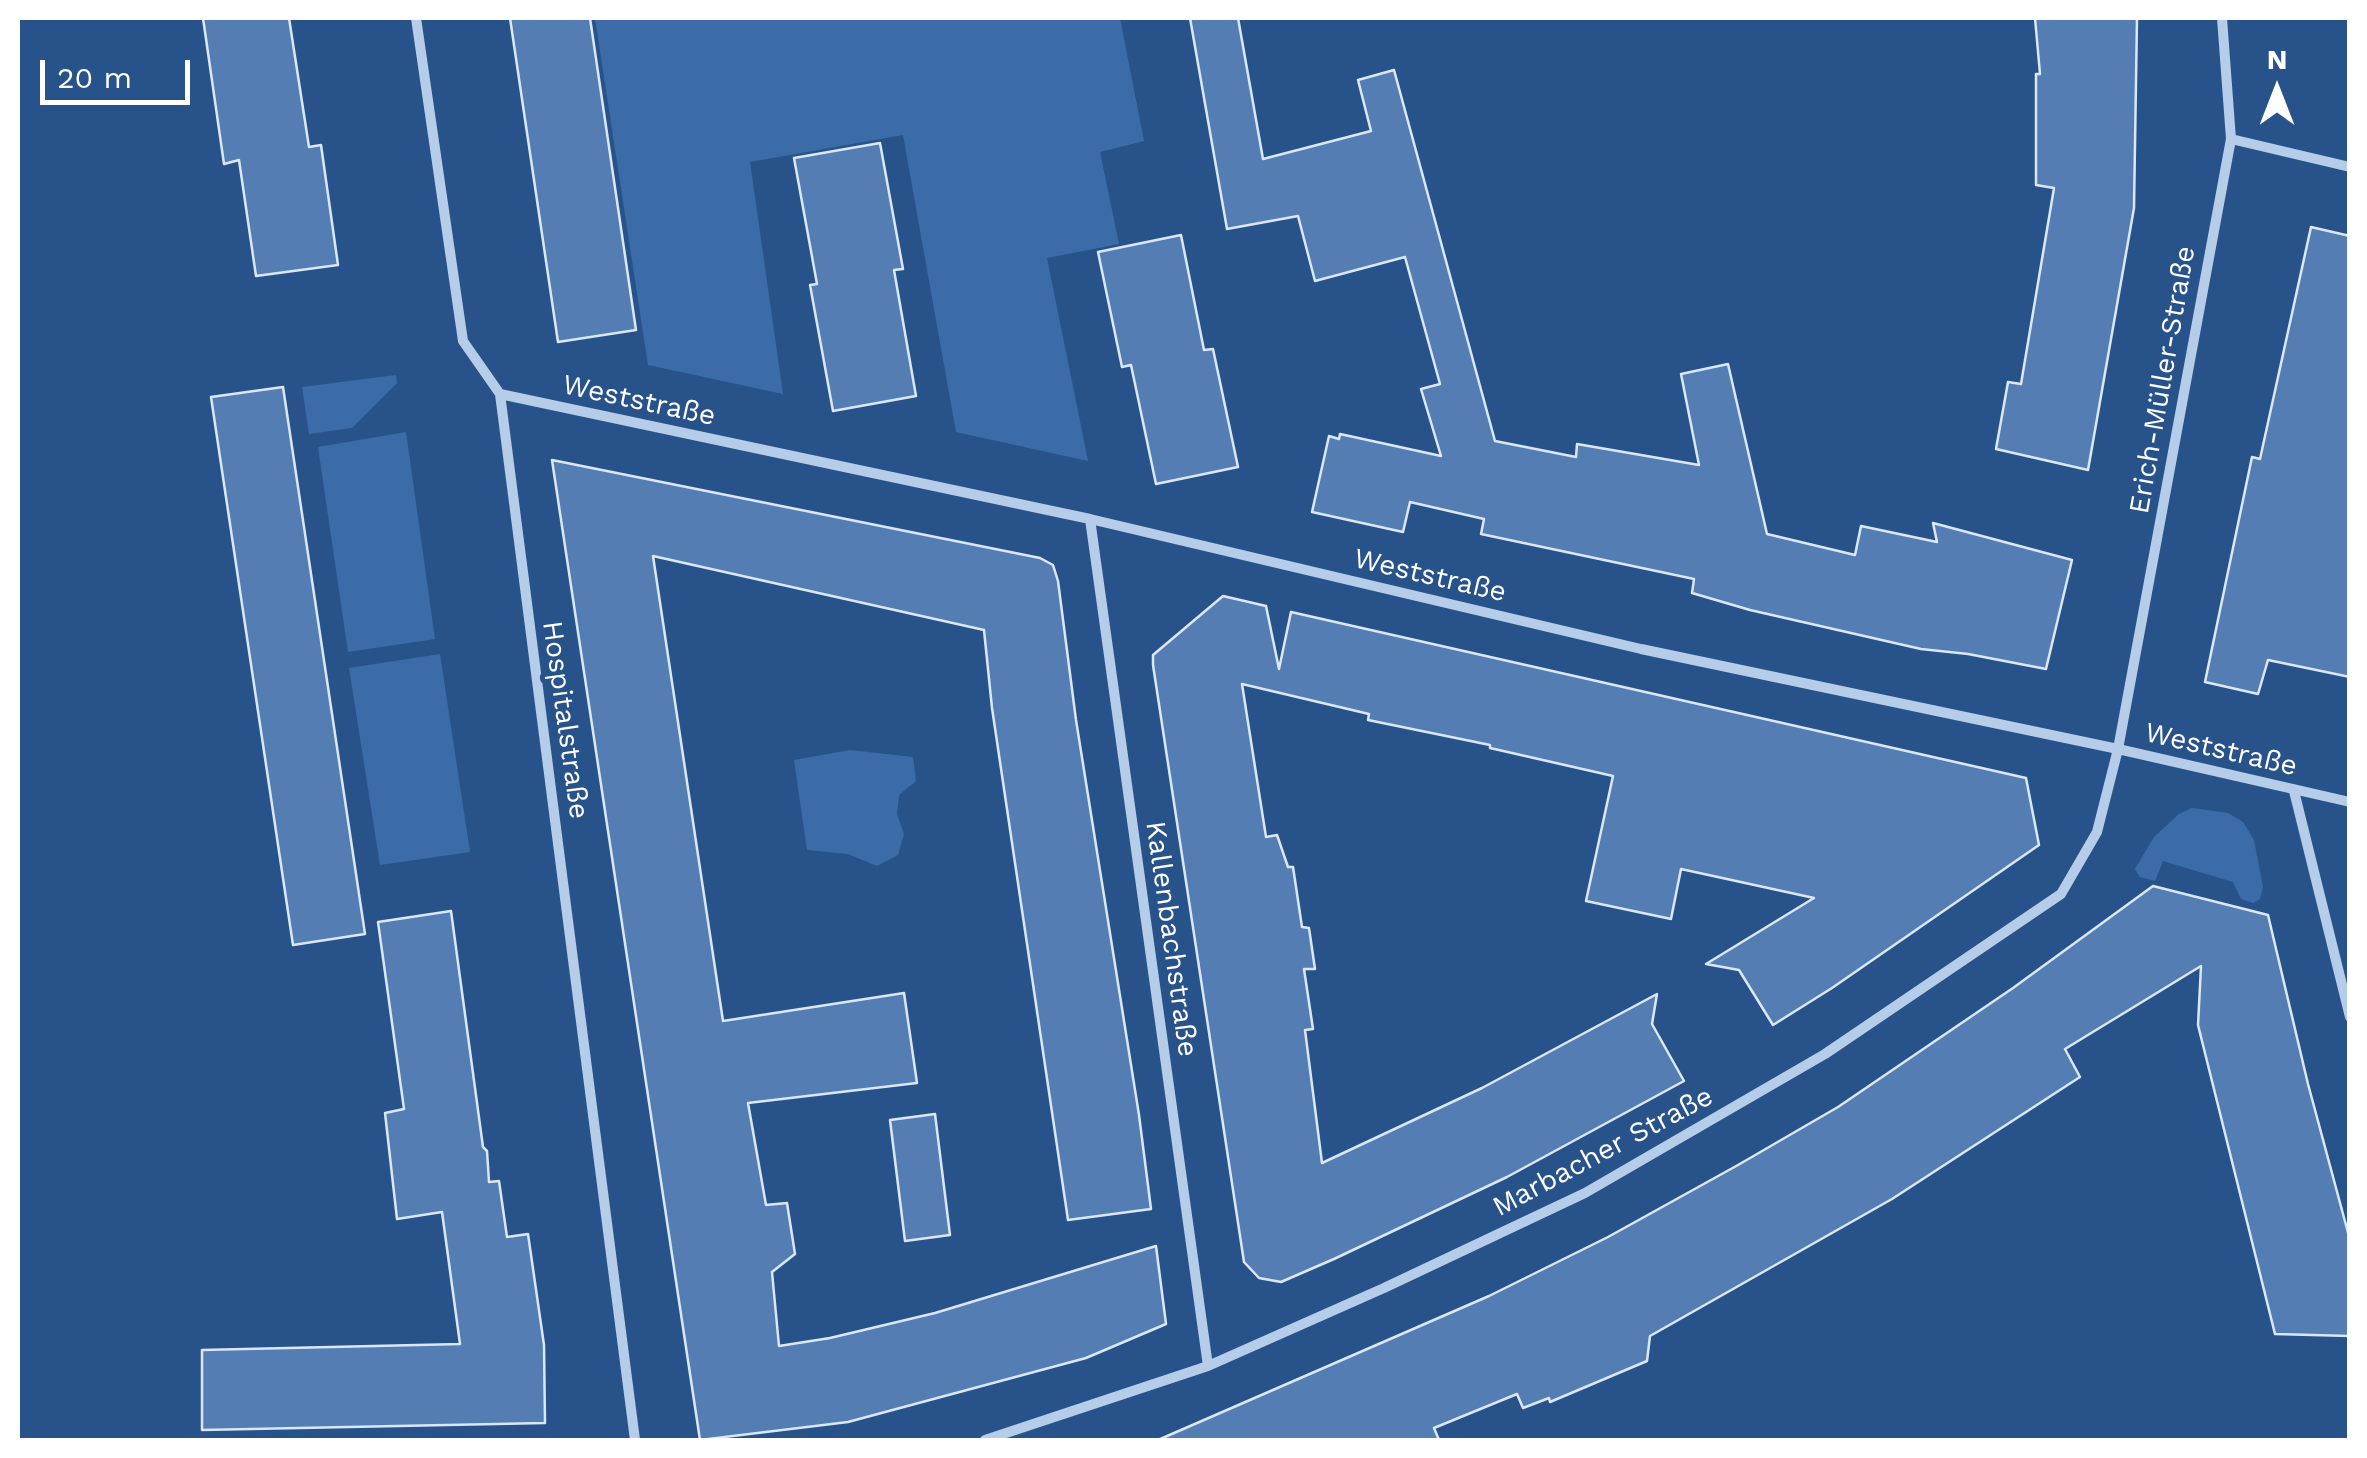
<!DOCTYPE html>
<html>
<head>
<meta charset="utf-8">
<style>
  body { margin:0 }
  #map { position:relative; width:2367px; height:1458px; overflow:hidden; background:#28538a; font-family:"Work Sans",sans-serif }
  canvas { display:block }
  .frame { position:absolute; inset:0; border:20px solid #fff; pointer-events:none }
  .north { position:absolute; left:2227px; top:40px; width:100px; height:100px; -webkit-text-stroke:8px #28538a; paint-order:stroke; rotate:0deg; font-size:28px; font-weight:700; line-height:40px; text-align:center; color:#fff }
  .north::after { content:''; display:block; margin:auto; width:35px; height:45px; background:#fff; clip-path:polygon(50% 0,100% 100%,50% 72%,0 100%) }
  .scale { position:absolute; left:40px; top:60px; width:150px; height:45px; box-sizing:border-box; border:5px solid #fff; border-top:0; padding-left:12px; font-size:30px; line-height:35px; white-space:nowrap; color:#fff; -webkit-text-stroke:8px #28538a; paint-order:stroke }
</style>
</head>
<body>
<div id="map">
<canvas width="2367" height="1458"></canvas>
<div class="frame"></div>
<div class="north">N</div>
<div class="scale">20 m</div>
</div>
<script>
const context = document.querySelector('canvas').getContext('2d');
context.lineJoin = 'round';
function fillPath(path, color) {
  context.fillStyle = color;
  context.fill(path, 'evenodd');
}
function toPath(rows) {
  const path = new Path2D();
  for (const r of rows) {
    path.moveTo(r[0], r[1]);
    for (let i = 2; i < r.length; i += 2) path.lineTo(r[i], r[i + 1]);
  }
  return path;
}
function strokePath(path, color, width, dash) {
  context.strokeStyle = color;
  context.lineWidth = width;
  context.lineCap = dash ? 'butt' : 'round';
  context.setLineDash(dash || []);
  context.stroke(path);
}
function label(font, color, halo, rows, align = 'center') {
  context.font = font + ' "Work Sans",sans-serif';
  context.lineWidth = 10;
  context.setLineDash([]);
  context.textBaseline = 'middle';
  context.strokeStyle = halo;
  context.fillStyle = color;
  for (const [text, x, y, turn = 0] of rows) {
    context.save();
    context.translate(x, y);
    context.rotate((+turn || 0) * Math.PI / 180);
    context.textAlign = isNaN(turn) ? turn : align;
    if (halo) context.strokeText(text, 0, 0);
    context.fillText(text, 0, 0);
    context.restore();
  }
}
fillPath(toPath([
  [595,18,1120,18,1144,141,1100,152,1119,244,1047,258,1088,461,956,432,903,135,750,162,783,394,648,365],
  [396,375,397,383,352,428,309,434,302,387],
  [406,432,435,639,348,652,318,447],
  [440,654,470,852,380,865,349,668],
  [850,750,913,757,916,781,899,795,897,814,904,834,898,855,877,866,848,854,807,850,794,760],
  [2192,808,2228,813,2243,822,2254,840,2263,887,2260,899,2253,903,2241,899,2233,882,2163,861,2155,881,2140,877,2135,869,2154,837,2179,814]
]), '#3c6ca7');
const building = toPath([
  [203,18,289,18,309,147,321,145,338,265,256,276,239,160,224,164,203,18],
  [510,18,590,18,636,330,558,342,510,18],
  [1190,18,1238,18,1263,159,1371,131,1358,80,1394,70,1495,441,1576,457,1577,444,1699,465,1681,374,1728,364,1767,534,1855,555,1861,526,1937,542,1933,523,2072,560,2046,669,1968,654,1921,649,1750,610,1692,593,1694,579,1481,534,1484,519,1410,502,1403,532,1312,512,1329,436,1339,439,1340,434,1441,456,1421,389,1440,384,1405,257,1315,281,1298,216,1227,229,1190,18],
  [2035,18,2137,18,2134,208,2088,470,1996,449,2008,382,2021,384,2054,188,2036,185,2036,74,2040,74,2035,18],
  [880,143,903,269,894,270,916,396,833,411,810,285,817,284,794,158,880,143],
  [2311,227,2350,236,2350,677,2268,660,2258,694,2205,682,2252,457,2260,459,2311,227],
  [1181,235,1204,350,1213,349,1238,467,1156,484,1131,365,1122,367,1098,252,1181,235],
  [283,387,365,934,293,945,211,397,283,387],
  [552,460,1040,558,1053,565,1058,581,1076,720,1139,1115,1151,1209,1068,1220,992,708,984,630,653,556,723,1021,904,993,917,1083,748,1103,766,1205,787,1203,795,1254,772,1272,779,1346,830,1338,935,1313,1156,1246,1166,1324,1086,1358,848,1422,700,1440,552,460],
  [1223,596,1266,606,1279,669,1291,612,2026,778,2039,845,1832,988,1773,1025,1739,970,1706,964,1814,898,1681,869,1671,919,1586,901,1613,776,1490,748,1490,745,1368,720,1369,714,1242,684,1266,837,1277,835,1288,867,1293,867,1302,927,1309,928,1315,969,1304,969,1313,1029,1305,1030,1322,1163,1482,1088,1657,994,1652,1024,1684,1081,1507,1177,1334,1259,1281,1282,1259,1278,1244,1262,1153,665,1153,655,1223,596],
  [2153,886,2268,915,2308,1084,2350,1240,2350,1336,2275,1334,2198,1025,2201,966,2065,1049,2080,1077,1892,1199,1650,1336,1647,1361,1550,1402,1549,1398,1523,1408,1517,1394,1434,1428,1439,1440,1158,1440,1489,1296,1608,1237,1738,1165,1838,1107,2013,988,2153,886],
  [451,911,483,1147,487,1151,489,1182,499,1181,507,1237,528,1234,544,1345,545,1423,202,1430,202,1350,460,1344,442,1212,397,1219,385,1113,404,1109,378,922,451,911],
  [935,1114,950,1235,905,1241,890,1120,935,1114]
]);
fillPath(building, '#547eb3');
strokePath(building, '#dae7f7', 2.5);
strokePath(toPath([
  [416,18,463,341,500,394,635,1440],
  [2231,139,2350,167],
  [500,394,1090,519,1641,649,2118,749,2350,802],
  [1090,519,1208,1366],
  [2294,791,2350,1017],
  [985,1440,1208,1366,1384,1288,1585,1193,1825,1054,2061,894,2097,832,2118,749,2231,139,2222,18]
]), '#b6cde9', 10);
label('28px', '#fff', '#28538a', [
  ["Erich-Müller-Straße",2163,380,-80],
  ["Weststraße",639,401,12],
  ["Weststraße",1430,576,13],
  ["Hospitalstraße",565,720,82],
  ["Weststraße",2221,750,13],
  ["Kallenbachstraße",1171,939,82],
  ["Marbacher Straße",1603,1152,-28]
]);
</script>
</body>
</html>
